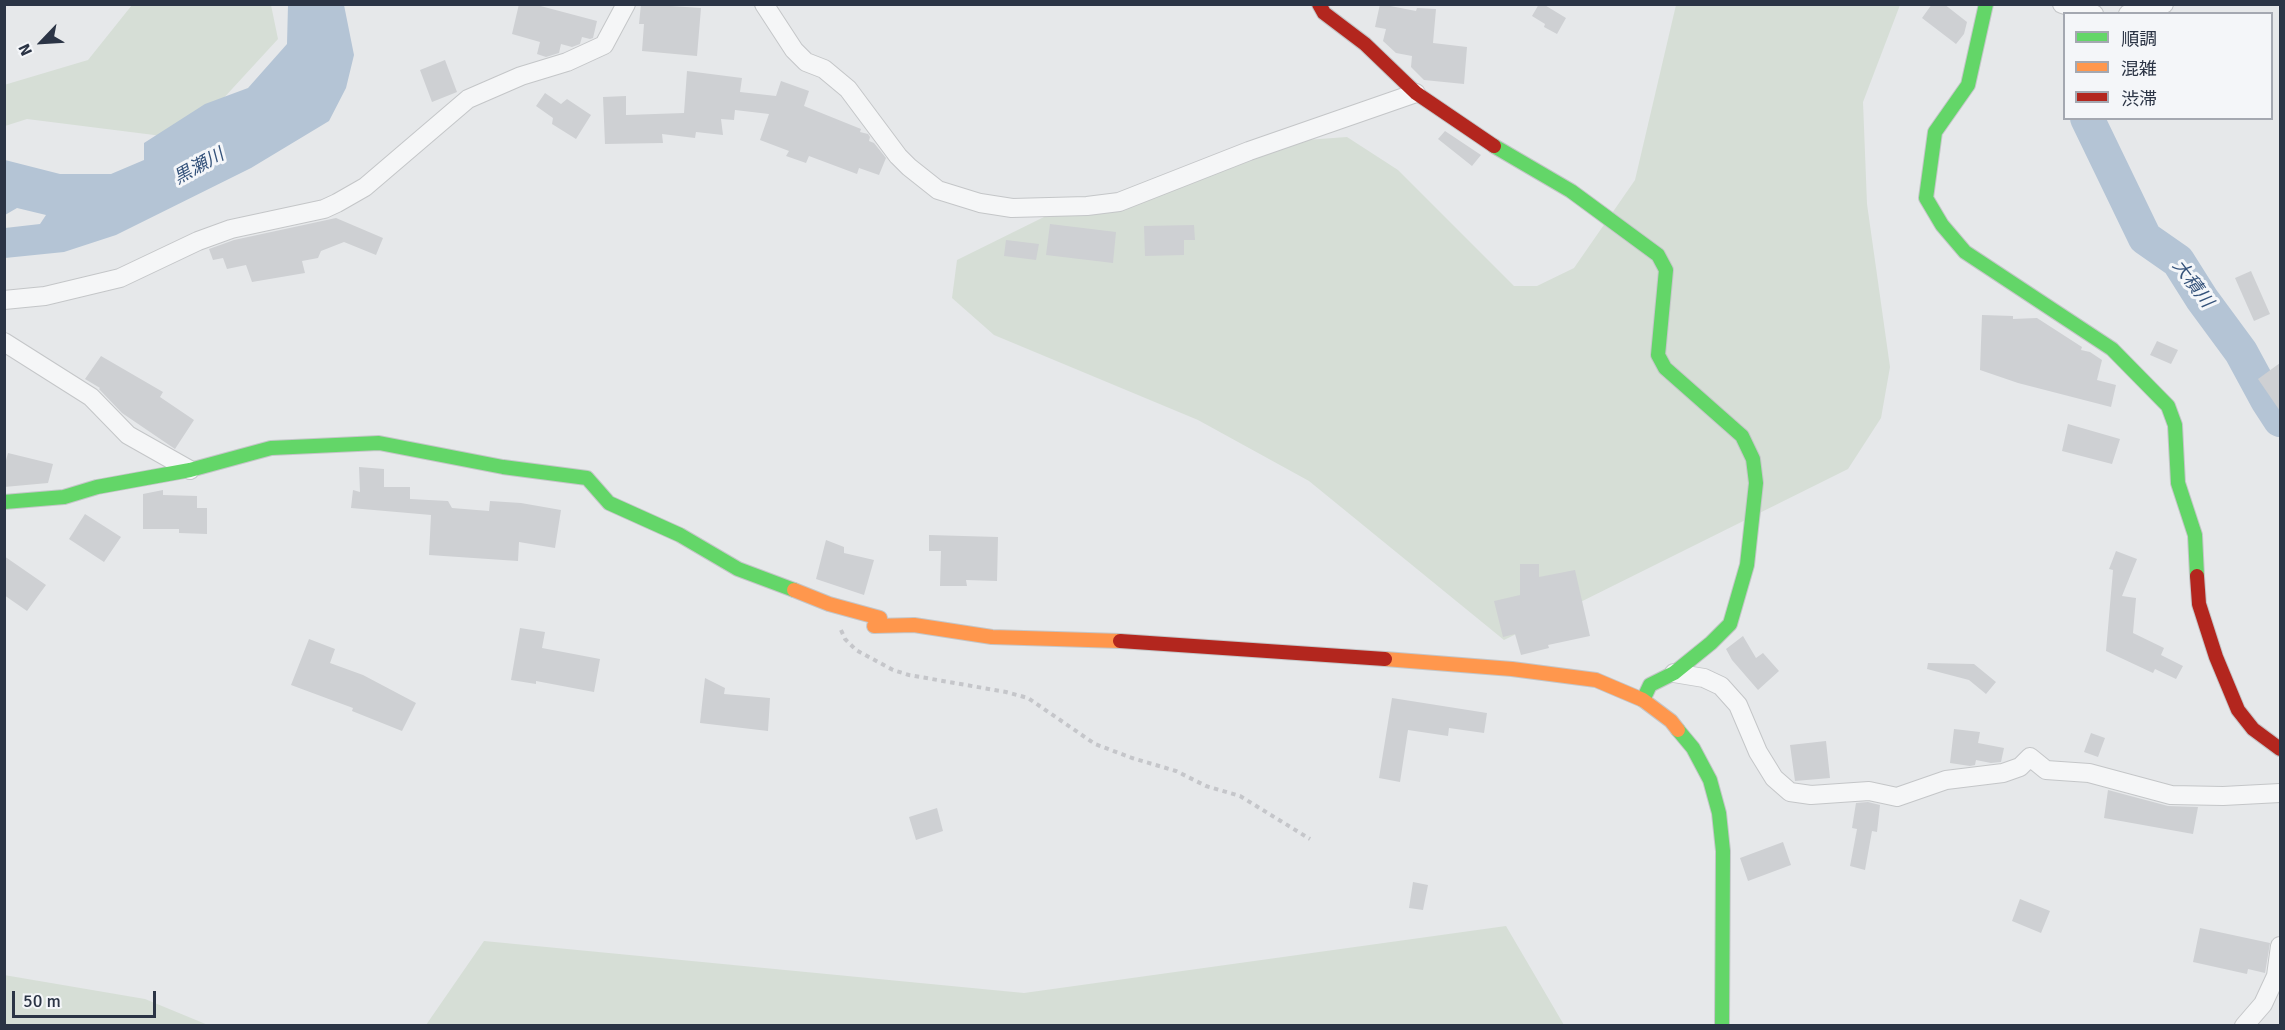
<!DOCTYPE html>
<html>
<head>
<meta charset="utf-8">
<style>
  body { margin:0 }
  #map { position:relative; width:2285px; height:1030px; overflow:hidden; background:#e6e8ea; font-family:Signika,"Noto Sans JP",sans-serif }
  canvas { display:block }
  .frame { position:absolute; inset:0; border:6px solid #2b3445; pointer-events:none }
  .legend { position:absolute; left:2063px; top:12px; width:210px; height:108px; box-sizing:border-box; background:#f4f6f9; border:2px solid #a4a8b1; margin:0; padding:8px 10px; list-style:none; font-size:18px; color:#2b3445 }
  .legend li { display:flex; align-items:center; gap:12px; height:30px }
  .legend b { width:30px; border:2px solid #a4a8b1 }
  .north { position:absolute; left:12px; top:12px; width:60px; height:60px; -webkit-text-stroke:4px #f4f6f9; paint-order:stroke; rotate:245deg; font-size:16px; font-weight:700; line-height:24px; text-align:center; color:#2b3445 }
  .north::after { content:''; display:block; margin:auto; width:21px; height:27px; background:#2b3445; clip-path:polygon(50% 0,100% 100%,50% 72%,0 100%) }
  .scale { position:absolute; left:12px; top:991px; width:144px; height:27px; box-sizing:border-box; border:3px solid #2b3445; border-top:0; padding-left:8px; font-size:18px; line-height:21px; white-space:nowrap; color:#2b3445; -webkit-text-stroke:4px #f4f6f9; paint-order:stroke }
</style>
</head>
<body>
<div id="map">
<canvas width="2285" height="1030"></canvas>
<div class="frame"></div>
<ul class="legend">
<li><b style="height:8px;background:#63d668"></b>順調</li>
<li><b style="height:8px;background:#ff974d"></b>混雑</li>
<li><b style="height:8px;background:#b3261e"></b>渋滞</li>
</ul>
<div class="north">N</div>
<div class="scale">50 m</div>
</div>
<script>
const context = document.querySelector('canvas').getContext('2d');
context.lineJoin = 'round';
function fillPath(path, color) {
  context.fillStyle = color;
  context.fill(path, 'evenodd');
}
function toPath(rows) {
  const path = new Path2D();
  for (const r of rows) {
    path.moveTo(r[0], r[1]);
    for (let i = 2; i < r.length; i += 2) path.lineTo(r[i], r[i + 1]);
  }
  return path;
}
function strokePath(path, color, width, dash) {
  context.strokeStyle = color;
  context.lineWidth = width;
  context.lineCap = dash ? 'butt' : 'round';
  context.setLineDash(dash || []);
  context.stroke(path);
}
function label(font, color, halo, rows, align = 'center') {
  context.font = font + ' Signika,"Noto Sans JP",sans-serif';
  context.lineWidth = 6;
  context.setLineDash([]);
  context.textBaseline = 'middle';
  context.strokeStyle = halo;
  context.fillStyle = color;
  for (const [text, x, y, turn = 0] of rows) {
    context.save();
    context.translate(x, y);
    context.rotate((+turn || 0) * Math.PI / 180);
    context.textAlign = isNaN(turn) ? turn : align;
    if (halo) context.strokeText(text, 0, 0);
    context.fillText(text, 0, 0);
    context.restore();
  }
}
fillPath(toPath([
  [132,5,271,5,278,39,186,139,27,119,5,126,4,85,88,60],
  [1676,5,1900,5,1863,102,1867,204,1890,367,1881,418,1848,469,1504,640,1309,481,1198,420,994,335,952,298,957,260,1050,214,1292,141,1347,137,1398,170,1514,286,1537,286,1574,268,1635,180],
  [1506,926,1564,1025,426,1025,484,941,1024,993],
  [4,975,145,999,208,1025,5,1025]
]), '#d6ded6');
fillPath(toPath([
  [288,5,344,5,354,55,346,88,329,121,251,168,116,235,64,252,5,258,5,228,40,224,46,215,17,208,5,215,5,160,60,174,111,174,144,160,144,143,205,104,248,88,287,44]
]), '#b4c4d5');
strokePath(toPath([
  [2087,118,2145,238,2178,261,2202,299,2241,352,2267,400,2280,420]
]), '#b4c4d5', 34);
fillPath(toPath([
  [519,4,533,4,597,21,593,38,590,39,582,37,580,44,572,47,561,44,559,53,546,57,537,54,540,42,512,34],
  [641,4,701,8,697,56,642,51,644,24,639,24],
  [1380,4,1416,11,1417,8,1436,9,1433,43,1467,47,1464,84,1424,80,1411,67,1412,56,1396,53,1383,41,1386,29,1375,27],
  [1539,4,1543,4,1566,18,1557,34,1544,27,1545,24,1532,16],
  [1932,4,1944,4,1967,22,1964,34,1956,44,1922,18],
  [445,60,457,92,432,102,420,70],
  [687,71,742,78,740,92,776,96,781,81,809,91,804,106,861,129,860,132,868,134,870,137,869,141,874,143,886,158,879,175,859,168,857,174,809,156,806,163,786,156,789,151,760,140,769,114,735,110,734,120,721,119,723,135,696,132,695,138,662,134,663,143,605,144,603,97,626,96,626,115,684,113],
  [545,93,561,104,567,99,591,115,576,139,552,124,553,118,536,106],
  [1445,131,1481,155,1472,166,1438,139],
  [336,218,383,238,376,255,344,242,321,251,318,258,302,261,305,273,252,282,246,265,227,269,223,258,213,260,209,249,234,240],
  [1050,224,1116,232,1113,263,1046,255],
  [1194,225,1195,240,1184,240,1184,255,1145,256,1144,226],
  [1006,240,1039,244,1036,260,1004,256],
  [2251,271,2270,314,2254,321,2235,278],
  [1982,315,2013,316,2013,319,2037,318,2082,347,2081,350,2090,352,2102,360,2097,380,2116,385,2111,407,2018,383,1980,370],
  [2157,341,2178,350,2171,364,2150,355],
  [101,356,163,392,160,397,194,420,175,449,122,413,99,389,100,388,85,379],
  [2280,363,2280,411,2258,379],
  [2068,424,2120,439,2112,464,2062,451],
  [8,453,53,464,48,483,4,487,4,468],
  [359,467,384,469,384,487,410,487,410,499,448,501,452,508,489,511,490,501,521,503,561,510,555,548,519,542,518,561,429,555,431,515,351,508,353,490,360,492],
  [163,490,163,495,197,496,197,508,207,508,207,534,179,533,179,529,143,529,143,494],
  [85,514,121,537,104,562,69,539],
  [929,535,998,537,997,581,966,580,967,586,940,586,941,551,929,551],
  [826,540,844,547,844,553,874,560,864,595,816,579],
  [2116,551,2137,559,2122,596,2136,598,2133,633,2164,648,2161,655,2183,666,2176,679,2155,669,2153,673,2106,651,2113,570,2109,569],
  [4,556,46,585,27,611,4,595],
  [1520,564,1539,564,1539,577,1575,570,1590,636,1548,645,1549,648,1521,655,1515,634,1503,637,1494,601,1520,595],
  [520,628,545,632,542,648,600,659,594,692,536,681,536,684,511,680],
  [1743,636,1756,658,1763,653,1779,671,1758,690,1732,660,1726,649],
  [309,639,335,649,330,663,363,675,416,703,402,731,352,711,353,708,291,685],
  [1928,663,1974,664,1996,682,1986,694,1969,680,1927,669],
  [705,678,725,688,724,694,770,698,768,731,700,723],
  [1392,698,1487,713,1484,733,1449,728,1448,736,1408,730,1400,782,1379,778],
  [1954,729,1980,732,1978,743,2004,748,2001,762,1991,763,1976,760,1975,765,1970,766,1950,763],
  [2091,733,2105,738,2098,757,2084,752],
  [1826,741,1830,778,1795,781,1790,745],
  [2108,790,2168,806,2198,807,2193,834,2104,818],
  [1868,802,1880,805,1877,832,1872,831,1865,870,1850,866,1857,829,1852,828,1856,803],
  [937,808,943,831,916,840,909,817],
  [1783,842,1791,865,1748,881,1740,858],
  [1413,882,1428,885,1423,910,1409,908],
  [2020,899,2050,911,2041,933,2012,921],
  [2200,928,2270,943,2265,973,2248,969,2247,974,2193,962]
]), '#ced0d3');
const street = toPath([
  [764,4,794,50,806,62,824,69,848,89,898,156,909,167,938,190,980,203,1012,208,1087,206,1119,202,1249,151,1416,93],
  [2062,4,2094,14],
  [2128,14,2164,4],
  [4,300,45,296,120,278,198,241,231,229,324,209,337,203,365,187,468,99,521,76,567,62,604,45,626,4],
  [4,342,91,397,128,435,190,470],
  [1674,673,1704,678,1721,686,1738,705,1758,752,1774,778,1790,792,1811,795,1869,791,1897,797,1946,780,2003,773,2020,767,2030,757,2046,770,2089,773,2171,795,2223,796,2280,793],
  [2244,1026,2263,1004,2276,976,2280,946]
]);
const fast = toPath([
  [1986,4,1968,85,1935,132,1926,198,1942,225,1965,252,2112,349,2168,406,2175,425,2178,483,2195,535,2197,576],
  [1494,146,1571,191,1658,255,1666,270,1658,355,1665,368,1742,436,1753,459,1756,483,1747,565,1730,624,1711,643,1674,673,1650,685,1643,700],
  [4,502,64,497,97,487,190,470,271,448,379,443,503,467,587,478,609,503,680,535,738,569,794,590],
  [1678,730,1693,748,1710,780,1719,813,1723,851,1722,1026]
]);
const slow = toPath([
  [794,590,829,604,880,618,874,626,914,625,992,637,1120,641],
  [1385,659,1512,669,1596,680,1643,700,1671,721,1678,730]
]);
const jam = toPath([
  [1319,4,1324,13,1365,44,1416,93,1494,146],
  [2197,576,2199,604,2216,657,2238,710,2253,729,2280,749],
  [1120,641,1385,659]
]);
strokePath(street, '#c4c6c8', 20);
strokePath(fast, '#c4c6c8', 16);
strokePath(slow, '#c4c6c8', 16);
strokePath(jam, '#c4c6c8', 16);
strokePath(toPath([
  [841,630,845,639,856,650,893,670,909,675,1006,692,1028,698,1095,744,1132,758,1176,771,1206,786,1240,796,1310,839]
]), '#c5c6ca', 4, [4.5, 4.5]);
strokePath(street, '#f5f6f7', 18);
strokePath(fast, '#63d668', 14);
strokePath(slow, '#ff974d', 14);
strokePath(jam, '#b3261e', 14);
label('italic 18px', '#34527a', '#f4f6f9', [
  ["黒瀬川",199,167,-29],
  ["大積川",2192,284,53]
]);
</script>
</body>
</html>
